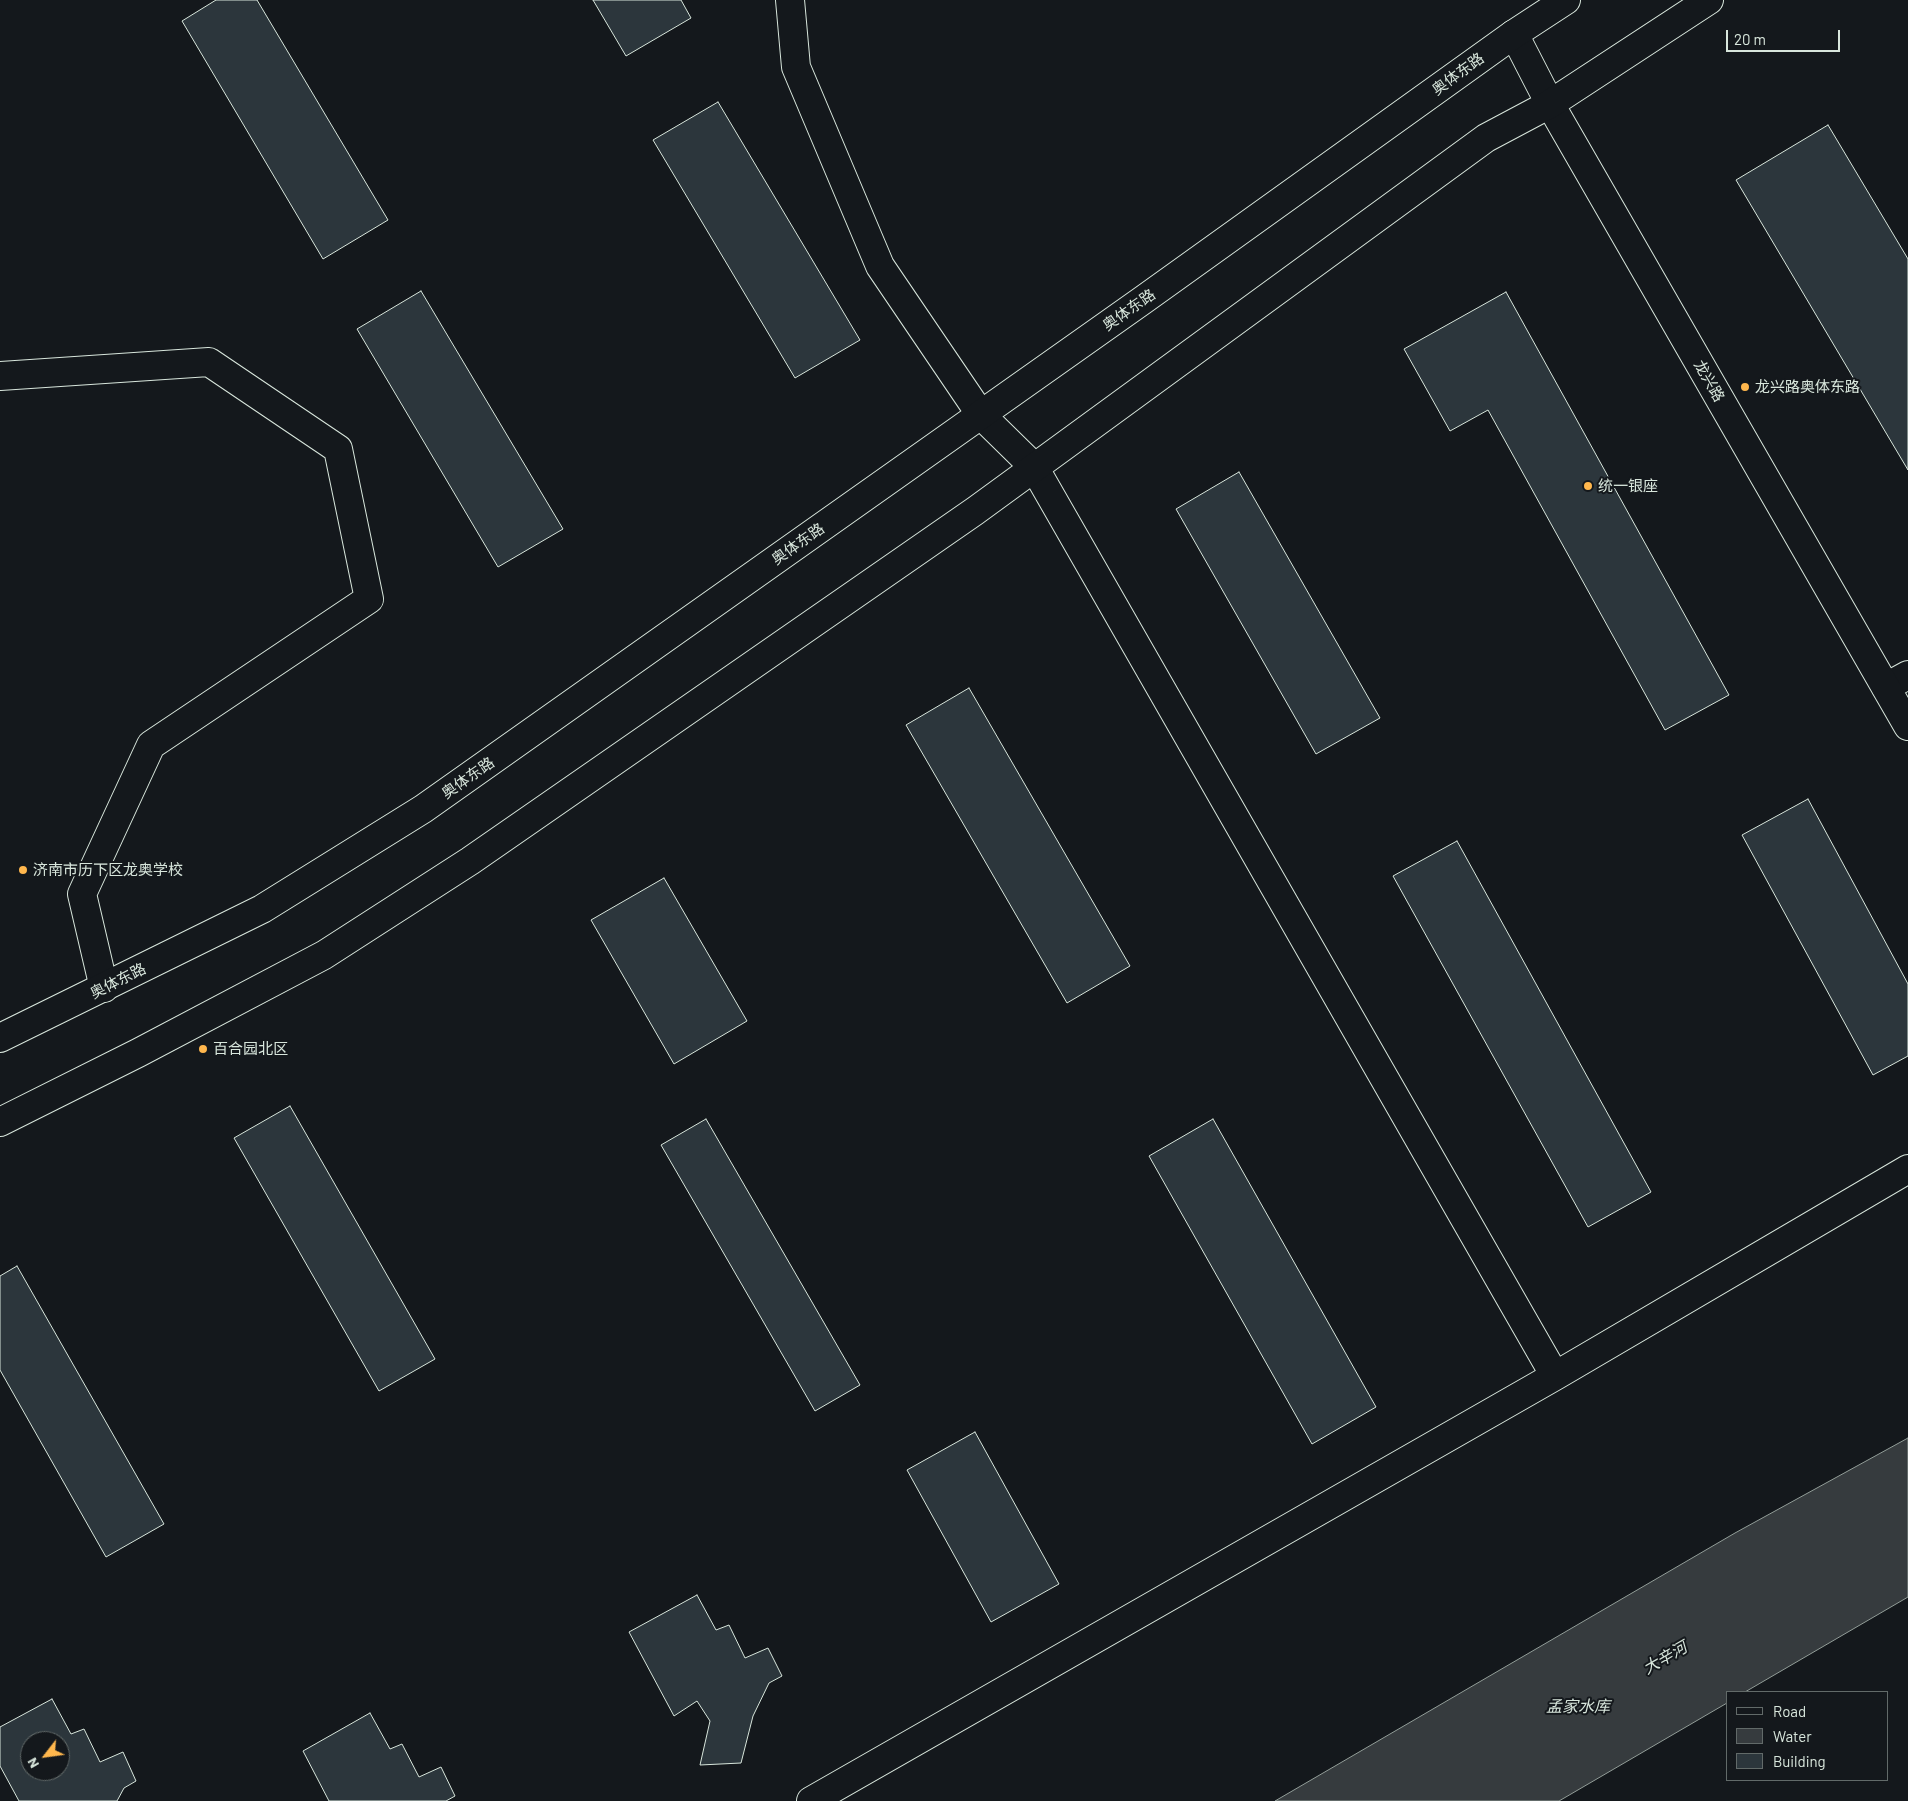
<!DOCTYPE html>
<html>
<head>
<meta charset="utf-8">
<style>
  body { margin:0 }
  #map { position:relative; width:1908px; height:1801px; overflow:hidden; background:#14181c; font-family:Barlow,sans-serif }
  canvas { display:block }
  .legend { position:absolute; left:1726px; top:1691px; width:162px; height:90px; box-sizing:border-box; background:#14181c; border:1px solid #626a69; margin:0; padding:6px 9px; list-style:none; font-size:15px; color:#d8e6dc }
  .legend li { display:flex; align-items:center; gap:10px; height:25px }
  .legend b { width:25px; border:1px solid #626a69 }
  .north { position:absolute; left:20px; top:1731px; width:50px; height:50px; box-sizing:border-box; background:#14181c; border:1px solid #626a69; border-radius:50%; rotate:240deg; font-size:14px; font-weight:700; line-height:20px; text-align:center; color:#d8e6dc }
  .north::after { content:''; display:block; margin:auto; width:18px; height:22px; background:#ffb74d; clip-path:polygon(50% 0,100% 100%,50% 72%,0 100%) }
  .scale { position:absolute; left:1726px; top:30px; width:114px; height:22px; box-sizing:border-box; border:2px solid #d8e6dc; border-top:0; padding-left:6px; font-size:15px; line-height:18px; white-space:nowrap; color:#d8e6dc; -webkit-text-stroke:4px #14181c; paint-order:stroke }
</style>
</head>
<body>
<div id="map">
<canvas width="1908" height="1801"></canvas>
<ul class="legend">
<li><b style="height:6px;background:#14181c"></b>Road</li>
<li><b style="height:14px;background:#363b3e"></b>Water</li>
<li><b style="height:14px;background:#2c363c"></b>Building</li>
</ul>
<div class="north">N</div>
<div class="scale">20 m</div>
</div>
<script>
const context = document.querySelector('canvas').getContext('2d');
context.lineJoin = 'round';
function fillPath(path, color) {
  context.fillStyle = color;
  context.fill(path, 'evenodd');
}
function toPath(rows) {
  const path = new Path2D();
  for (const r of rows) {
    path.moveTo(r[0], r[1]);
    for (let i = 2; i < r.length; i += 2) path.lineTo(r[i], r[i + 1]);
  }
  return path;
}
function strokePath(path, color, width, dash) {
  context.strokeStyle = color;
  context.lineWidth = width;
  context.lineCap = dash ? 'butt' : 'round';
  context.setLineDash(dash || []);
  context.stroke(path);
}
function label(font, color, halo, rows, align = 'center') {
  context.font = font + ' Barlow,"Noto Sans SC",sans-serif';
  context.lineWidth = 4;
  context.setLineDash([]);
  context.textBaseline = 'middle';
  context.strokeStyle = halo;
  context.fillStyle = color;
  for (const [text, x, y, turn = 0] of rows) {
    context.save();
    context.translate(x, y);
    context.rotate((+turn || 0) * Math.PI / 180);
    context.textAlign = isNaN(turn) ? turn : align;
    if (halo) context.strokeText(text, 0, 0);
    context.fillText(text, 0, 0);
    context.restore();
  }
}
const water = toPath([
  [1908,1438,1908,1597,1745,1692,1727,1692,1727,1703,1559,1801,1275,1801,1735,1533,1908,1438]
]);
fillPath(water, '#363b3e');
strokePath(water, '#939e99', 1);
const building = toPath([
  [216,0,257,0,388,220,323,259,182,21,216,0],
  [593,0,681,0,691,18,626,56,593,0],
  [718,102,860,340,795,378,653,140,718,102],
  [1828,125,1908,259,1908,470,1736,180,1828,125],
  [421,291,563,529,498,567,357,329,421,291],
  [1506,292,1729,695,1665,730,1488,410,1450,431,1404,349,1506,292],
  [1239,472,1380,718,1316,754,1176,509,1239,472],
  [969,688,1130,966,1067,1003,906,725,969,688],
  [1808,799,1908,984,1908,1056,1873,1075,1742,835,1808,799],
  [1457,841,1651,1192,1588,1227,1393,876,1457,841],
  [664,878,747,1021,674,1064,591,920,664,878],
  [290,1106,435,1359,379,1391,234,1138,290,1106],
  [706,1119,860,1385,815,1411,661,1145,706,1119],
  [1213,1119,1376,1407,1312,1444,1149,1156,1213,1119],
  [17,1266,164,1524,106,1557,0,1370,0,1276,17,1266],
  [975,1432,1059,1584,991,1622,907,1470,975,1432],
  [697,1595,716,1630,729,1625,745,1658,768,1648,782,1676,769,1683,753,1716,741,1763,700,1765,710,1721,697,1701,674,1716,629,1632,697,1595],
  [52,1699,71,1734,84,1729,100,1762,123,1752,136,1781,124,1788,117,1801,19,1801,0,1766,0,1727,52,1699],
  [30,1741,60,1741,60,1771,30,1771,30,1741],
  [370,1713,390,1749,402,1744,419,1777,441,1767,455,1796,446,1801,329,1801,303,1751,370,1713]
]);
fillPath(building, '#2c363c');
strokePath(building, '#d8e6dc', 1);
const minor = toPath([
  [0,376,209,362,338,449,369,599,151,745,82,894,104,988],
  [981,415,1034,467,1555,1376],
  [1886,687,1908,675],
  [811,1801,1555,1376,1908,1169]
]);
const tertiary = toPath([
  [790,0,796,67,880,266,981,415],
  [1514,34,1550,104,1908,726]
]);
const secondary = toPath([
  [0,1038,262,909,423,809,1143,300,1514,34,1566,0],
  [0,1122,138,1053,324,955,470,861,975,511,1486,138,1550,104,1709,0]
]);
strokePath(minor, '#d8e6dc', 30);
strokePath(tertiary, '#d8e6dc', 30);
strokePath(secondary, '#d8e6dc', 30);
strokePath(minor, '#14181c', 28);
strokePath(tertiary, '#14181c', 28);
strokePath(secondary, '#14181c', 28);
for (const [x, y, r, color] of [
  [1745,387,5,"#ffb74d"],
  [1588,486,5,"#ffb74d"],
  [23,870,5,"#ffb74d"],
  [203,1049,5,"#ffb74d"]
]) {
  const dot = new Path2D();
  dot.arc(x, y, r, 0, 2 * Math.PI);
  context.fillStyle = color;
  context.fill(dot);
  strokePath(dot, '#14181c', 2);
}
label('15px', '#d8e6dc', '#14181c', [
  ["奥体东路",1458,74,-36],
  ["奥体东路",1129,310,-35],
  ["龙兴路",1709,381,60],
  ["奥体东路",798,544,-35],
  ["奥体东路",468,778,-35],
  ["奥体东路",118,981,-27]
]);
label('15px', '#d8e6dc', '#14181c', [
  ["龙兴路奥体东路",1755,387],
  ["统一银座",1598,486],
  ["济南市历下区龙奥学校",33,870],
  ["百合园北区",213,1049]
], 'left');
label('italic 16px', '#d8e6dc', '#14181c', [
  ["大辛河",1665,1658,-30],
  ["孟家水库",1578,1707]
]);
</script>
</body>
</html>
